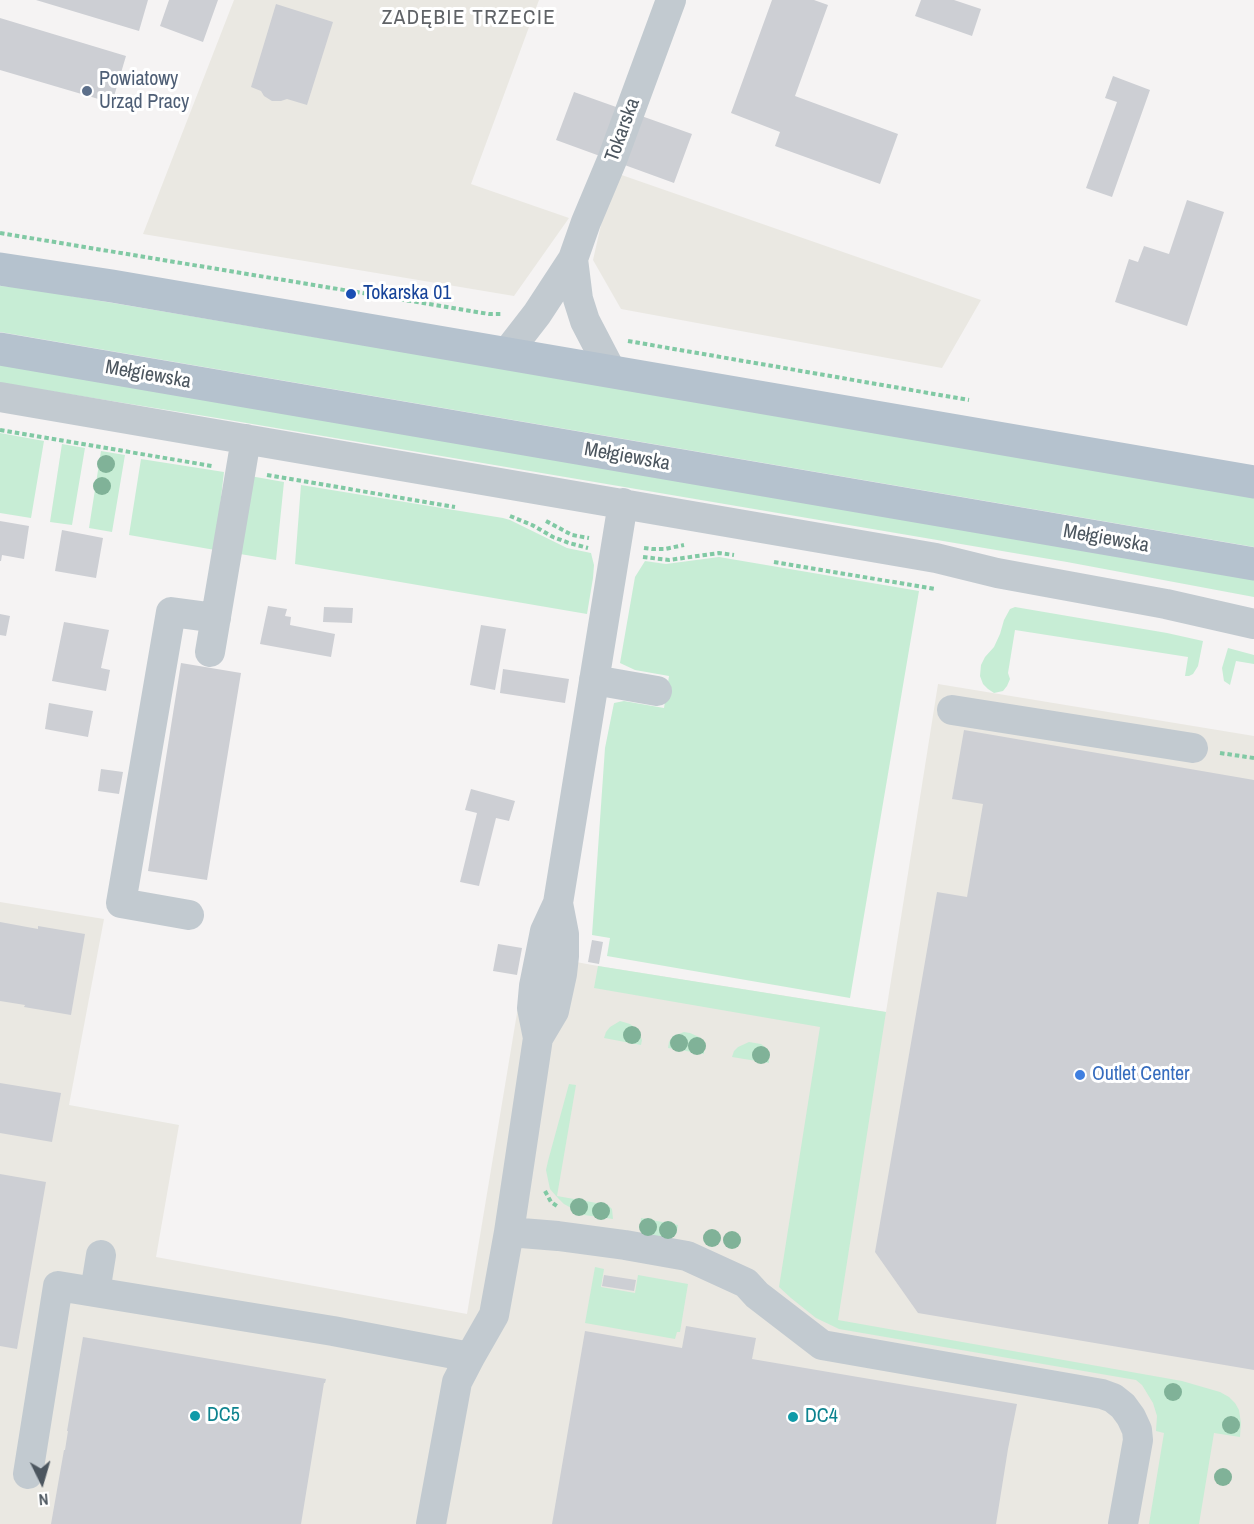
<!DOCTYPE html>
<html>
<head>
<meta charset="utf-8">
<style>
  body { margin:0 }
  #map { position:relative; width:1254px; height:1524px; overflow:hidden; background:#f5f3f3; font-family:"Archivo Narrow",sans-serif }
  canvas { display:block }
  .north { position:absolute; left:12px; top:1452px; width:60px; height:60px; -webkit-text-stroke:4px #fff; paint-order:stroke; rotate:175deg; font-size:16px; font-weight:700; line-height:24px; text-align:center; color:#4c565f }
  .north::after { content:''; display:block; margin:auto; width:21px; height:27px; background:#4c565f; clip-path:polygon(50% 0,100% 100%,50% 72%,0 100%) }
</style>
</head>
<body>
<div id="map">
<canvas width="1254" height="1524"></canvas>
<div class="north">N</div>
</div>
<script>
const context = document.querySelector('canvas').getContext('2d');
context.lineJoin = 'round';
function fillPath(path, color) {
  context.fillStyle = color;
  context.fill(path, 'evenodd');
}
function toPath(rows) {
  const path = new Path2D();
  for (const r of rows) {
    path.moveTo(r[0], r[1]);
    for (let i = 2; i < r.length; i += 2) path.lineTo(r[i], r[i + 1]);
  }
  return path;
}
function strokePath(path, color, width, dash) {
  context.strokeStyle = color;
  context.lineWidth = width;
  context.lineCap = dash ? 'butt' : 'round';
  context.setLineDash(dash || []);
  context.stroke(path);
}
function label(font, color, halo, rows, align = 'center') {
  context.font = font + ' "Archivo Narrow",sans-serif';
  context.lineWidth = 6;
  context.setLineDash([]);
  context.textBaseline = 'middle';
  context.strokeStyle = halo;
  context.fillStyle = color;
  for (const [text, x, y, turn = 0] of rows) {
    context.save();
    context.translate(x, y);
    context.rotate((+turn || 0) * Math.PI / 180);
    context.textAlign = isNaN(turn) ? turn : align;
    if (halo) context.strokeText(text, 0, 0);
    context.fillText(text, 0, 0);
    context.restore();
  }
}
fillPath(toPath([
  [234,0,539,0,471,184,569,218,514,296,143,234],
  [613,172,981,300,942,368,621,309,593,260],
  [938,684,1254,736,1254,1524,0,1524,0,902,104,919,69,1105,179,1125,156,1257,467,1314,527,953,598,966,886,1012]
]), '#eae8e2');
fillPath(toPath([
  [0,286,18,287,1254,495,1254,547,0,332],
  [0,363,1254,578,1254,597,1067,562,217,418,0,383],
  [0,433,44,441,31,518,0,513],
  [62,444,85,448,72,525,50,522],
  [101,451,125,455,112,532,89,528],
  [141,459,224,472,215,550,129,535],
  [250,476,284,482,276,560,240,554],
  [301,485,503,518,510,520,567,548,591,553,594,565,593,578,587,614,295,564],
  [719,557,919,591,850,998,607,956,610,938,592,935,605,748,614,703,624,701,664,708,669,676,635,670,620,663,635,577,645,561,666,564],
  [1015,607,1167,633,1203,641,1198,666,1193,674,1189,676,1185,676,1188,657,1015,630,1008,673,1010,679,1007,686,1003,691,994,693,988,689,983,684,980,676,981,665,985,657,994,647,1000,634,1004,620,1010,609],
  [1228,648,1254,655,1254,664,1236,661,1230,685,1224,681,1222,668],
  [598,966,886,1012,838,1320,1182,1381,1220,1392,1229,1397,1235,1403,1239,1410,1241,1423,1240,1437,1214,1433,1199,1524,1149,1524,1164,1433,1156,1431,1157,1416,1153,1403,1142,1385,1136,1380,839,1329,816,1318,791,1298,779,1287,820,1027,594,988],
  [620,1021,630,1024,638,1030,642,1040,641,1045,604,1038,606,1032,610,1027],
  [684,1032,690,1033,699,1037,704,1045,704,1054,668,1048,669,1042,673,1036],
  [749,1042,761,1044,766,1048,769,1053,769,1063,732,1057,734,1051,738,1047],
  [569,1084,576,1085,557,1196,608,1205,612,1209,613,1219,584,1215,564,1204,557,1197,550,1189,546,1170,548,1161],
  [641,1218,678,1225,677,1231,675,1236,666,1239,645,1235,640,1228],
  [595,1267,604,1269,601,1287,635,1293,638,1275,688,1284,680,1332,677,1332,675,1339,585,1323]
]), '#c7edd5');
fillPath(toPath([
  [36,0,148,0,139,31],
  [169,0,218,0,203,42,160,26],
  [772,0,814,0,828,5,795,96,898,134,880,184,775,146,780,132,731,113],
  [921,0,954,0,981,9,972,36,915,16],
  [276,4,333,22,307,105,287,99,281,101,272,101,264,96,261,91,251,87],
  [0,18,126,56,112,103,0,70],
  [1113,76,1150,90,1112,197,1086,188,1117,102,1105,98],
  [574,92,692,134,674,183,556,140],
  [1187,200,1224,212,1187,326,1115,302,1129,259,1138,262,1144,246,1169,254],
  [0,521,29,526,24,559,2,555,1,561,0,561],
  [62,530,103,538,96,578,55,571],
  [268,606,287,609,285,616,291,617,290,625,335,634,331,657,260,644],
  [324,607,353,608,352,623,323,622],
  [0,614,10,616,6,636,0,635],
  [64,622,109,630,101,668,110,670,106,691,52,681],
  [481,625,506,629,495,690,470,685],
  [181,663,241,673,207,880,148,871],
  [503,669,569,679,565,703,500,693],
  [49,703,93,711,88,737,45,729],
  [964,730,1254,780,1254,1370,918,1313,875,1252,937,892,967,897,983,804,952,799],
  [101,769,123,772,119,794,98,791],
  [471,789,515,801,509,821,496,818,479,886,460,882,477,813,465,810],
  [0,922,38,929,38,926,85,934,71,1015,24,1007,25,1005,0,1001],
  [592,940,603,942,599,964,588,962],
  [498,944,522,948,517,975,493,971],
  [0,1083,61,1093,52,1142,0,1133],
  [0,1174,46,1182,17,1349,0,1346],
  [604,1275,636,1280,634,1291,602,1286],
  [686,1326,756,1338,752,1359,1017,1404,1008,1449,996,1524,552,1524,585,1331,682,1348],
  [83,1337,326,1379,325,1383,324,1383,301,1524,51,1524,64,1450,65,1450,68,1431,67,1431]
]), '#cdcfd4');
strokePath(toPath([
  [0,233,489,314,502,314],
  [628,341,969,400],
  [0,430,212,466],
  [267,475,455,507],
  [510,516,532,525,553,537,569,543,588,548],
  [546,521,572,535,589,538],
  [644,548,652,549,665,549,684,545],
  [643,557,669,560,719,553,734,555],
  [774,562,935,589],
  [1220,753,1254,758],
  [545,1191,551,1202,557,1206]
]), '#81c9a4', 4, [4.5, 3]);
strokePath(toPath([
  [573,259,578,299,585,321,611,371],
  [506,354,537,314,573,259,586,222,612,160,671,0],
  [0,397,936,558,997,573,1166,604,1254,624],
  [210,652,246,439],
  [594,680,657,691],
  [952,710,1193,748],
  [189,915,121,903,171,612,216,618],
  [538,1038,554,1011,562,974,564,956,564,934,558,903],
  [509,1232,538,1038,532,1008,534,986,545,931,558,903,623,503],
  [95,1292,101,1255],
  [28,1474,58,1286,333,1331,470,1357,494,1315,509,1232,558,1236,625,1245,687,1256,746,1283,757,1295,822,1345,1102,1394,1113,1398,1123,1406,1131,1417,1137,1430,1138,1440,1123,1524],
  [431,1524,457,1382,470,1357]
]), '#c2cad0', 30);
strokePath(toPath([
  [0,269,112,286,1254,482],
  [0,349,1254,564]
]), '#b5c2ce', 33);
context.fillStyle = '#80b298';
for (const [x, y] of [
  [106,464],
  [102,486],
  [632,1035],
  [679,1043],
  [697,1046],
  [761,1055],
  [579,1207],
  [601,1211],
  [648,1227],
  [668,1230],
  [712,1238],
  [732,1240],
  [1173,1392],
  [1231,1425],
  [1223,1477]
]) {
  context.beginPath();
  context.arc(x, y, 9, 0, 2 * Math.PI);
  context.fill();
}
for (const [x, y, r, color] of [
  [87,91,6,"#5c6f8a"],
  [351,294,6,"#1a4fb4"],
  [1080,1075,6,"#3f7fe0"],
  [195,1416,6,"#0f9aa8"],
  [793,1417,6,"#0f9aa8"]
]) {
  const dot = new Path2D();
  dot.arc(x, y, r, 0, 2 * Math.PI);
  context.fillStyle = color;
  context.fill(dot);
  strokePath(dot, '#fff', 2);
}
label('20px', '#4e5e75', '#fff', [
  ["Powiatowy",99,80],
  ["Urząd Pracy",99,103]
], 'left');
label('20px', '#4c565f', '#fff', [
  ["Tokarska",623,130,-70],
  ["Mełgiewska",148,375,10],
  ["Mełgiewska",627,457,10],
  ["Mełgiewska",1106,539,10]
]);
label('20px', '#164399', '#fff', [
  ["Tokarska 01",363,294]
], 'left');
label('20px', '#366cbe', '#fff', [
  ["Outlet Center",1092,1075]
], 'left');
label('20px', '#0d838f', '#fff', [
  ["DC5",207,1416],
  ["DC4",805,1417]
], 'left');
context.letterSpacing = '1.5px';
label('21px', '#606367', '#fff', [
  ["ZADĘBIE TRZECIE",469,18]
]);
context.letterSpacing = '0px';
</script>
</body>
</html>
